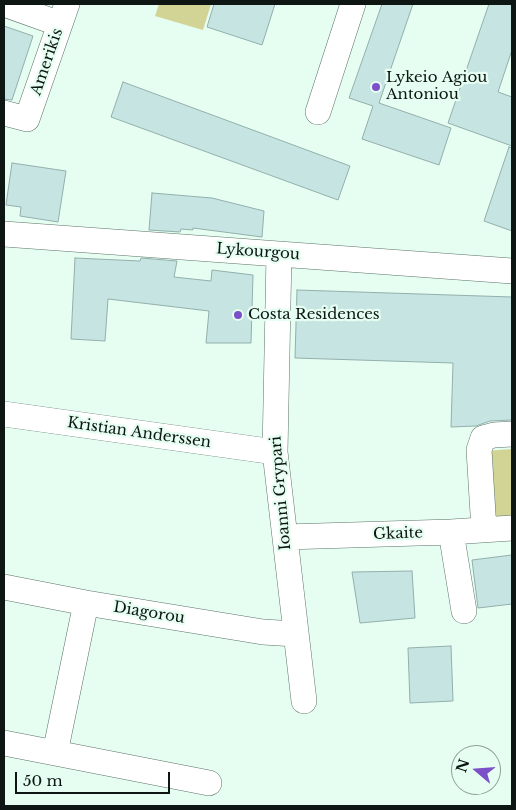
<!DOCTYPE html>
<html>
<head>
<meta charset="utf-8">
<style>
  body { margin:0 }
  #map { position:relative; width:516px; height:810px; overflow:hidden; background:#e5fef1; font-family:"Libre Baskerville",serif }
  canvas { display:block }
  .frame { position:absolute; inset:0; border:5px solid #0d1612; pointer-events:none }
  .north { position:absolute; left:451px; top:745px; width:50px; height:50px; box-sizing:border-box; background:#e5fef1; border:1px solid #8fa198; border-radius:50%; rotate:288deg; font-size:14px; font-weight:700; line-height:20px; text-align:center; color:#0d1612 }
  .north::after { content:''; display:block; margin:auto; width:18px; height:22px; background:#7b50c9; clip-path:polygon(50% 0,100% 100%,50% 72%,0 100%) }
  .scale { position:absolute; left:15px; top:772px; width:155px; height:22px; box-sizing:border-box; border:2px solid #0d1612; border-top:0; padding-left:6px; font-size:15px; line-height:18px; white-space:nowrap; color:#0d1612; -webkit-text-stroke:4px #e5fef1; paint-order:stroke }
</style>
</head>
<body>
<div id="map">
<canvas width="516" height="810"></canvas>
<div class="frame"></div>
<div class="north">N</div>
<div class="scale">50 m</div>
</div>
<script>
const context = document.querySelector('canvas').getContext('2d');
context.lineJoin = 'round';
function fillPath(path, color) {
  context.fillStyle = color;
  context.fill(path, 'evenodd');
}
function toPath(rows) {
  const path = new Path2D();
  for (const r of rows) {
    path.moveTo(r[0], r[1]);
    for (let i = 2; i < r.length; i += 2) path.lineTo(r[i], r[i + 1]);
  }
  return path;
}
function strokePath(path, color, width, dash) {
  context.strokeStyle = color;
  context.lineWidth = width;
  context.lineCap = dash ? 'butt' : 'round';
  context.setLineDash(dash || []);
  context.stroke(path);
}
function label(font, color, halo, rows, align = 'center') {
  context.font = font + ' "Libre Baskerville",serif';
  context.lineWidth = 4.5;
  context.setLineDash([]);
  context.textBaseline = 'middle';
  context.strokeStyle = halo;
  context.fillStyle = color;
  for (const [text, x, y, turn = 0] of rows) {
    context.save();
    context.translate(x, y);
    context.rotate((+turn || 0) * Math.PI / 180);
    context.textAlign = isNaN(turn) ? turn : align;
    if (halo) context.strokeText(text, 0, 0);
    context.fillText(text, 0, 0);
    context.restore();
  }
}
fillPath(toPath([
  [159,4,211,4,203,30,155,16],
  [512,449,512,519,487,520,485,451]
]), '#d1d494');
const building = toPath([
  [214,4,275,4,262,45,207,27,214,4],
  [382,4,413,4,379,103,451,128,439,165,362,139,373,106,349,98,382,4],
  [489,4,512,4,512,50,498,92,512,97,512,146,448,123,489,4],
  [4,26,33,36,12,100,4,99,4,26],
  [123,82,350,166,338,200,111,117,123,82],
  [509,147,512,148,512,231,484,221,509,147],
  [12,163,66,171,58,222,20,216,21,207,6,205,12,163],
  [152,193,212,198,264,211,262,237,193,228,193,230,181,229,180,232,149,230,152,193],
  [75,258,140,261,141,258,177,261,174,277,211,281,212,270,253,275,251,343,206,343,209,311,108,299,105,341,71,339,75,258],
  [297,290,512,297,512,420,490,421,476,426,451,427,453,363,295,358,297,290],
  [512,555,512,604,478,608,472,560,512,555],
  [412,571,415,618,360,623,352,572,412,571],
  [451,646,453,701,410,703,408,648,451,646]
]);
fillPath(building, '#c6e4e1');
strokePath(building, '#93afac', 1);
const minor = toPath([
  [4,4,60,24],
  [318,112,353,4],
  [4,113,27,119,67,4],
  [4,234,512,271],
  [279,254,275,452,304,701],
  [4,414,275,452],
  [484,530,479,450,483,438,494,435,512,434],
  [451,532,464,611],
  [285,537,451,532,512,528],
  [4,587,86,603,263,632,296,634],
  [4,743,209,783],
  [55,753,86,603]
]);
strokePath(minor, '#5d7368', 26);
strokePath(minor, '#fff', 25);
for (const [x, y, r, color] of [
  [376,87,5,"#7b50c9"],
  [238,315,5,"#7b50c9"]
]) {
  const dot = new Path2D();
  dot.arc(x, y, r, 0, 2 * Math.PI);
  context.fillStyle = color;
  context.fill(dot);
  strokePath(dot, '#e5fef1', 2);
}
label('15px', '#0d1612', '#e5fef1', [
  ["Amerikis",47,62,-71],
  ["Lykourgou",258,252,4],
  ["Kristian Anderssen",139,433,8],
  ["Ioanni Grypari",281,493,-95],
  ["Gkaite",398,534,-2],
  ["Diagorou",149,613,9]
]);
label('15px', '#0d1612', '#e5fef1', [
  ["Lykeio Agiou",386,78],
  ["Antoniou",386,95],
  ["Costa Residences",248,315]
], 'left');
</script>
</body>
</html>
